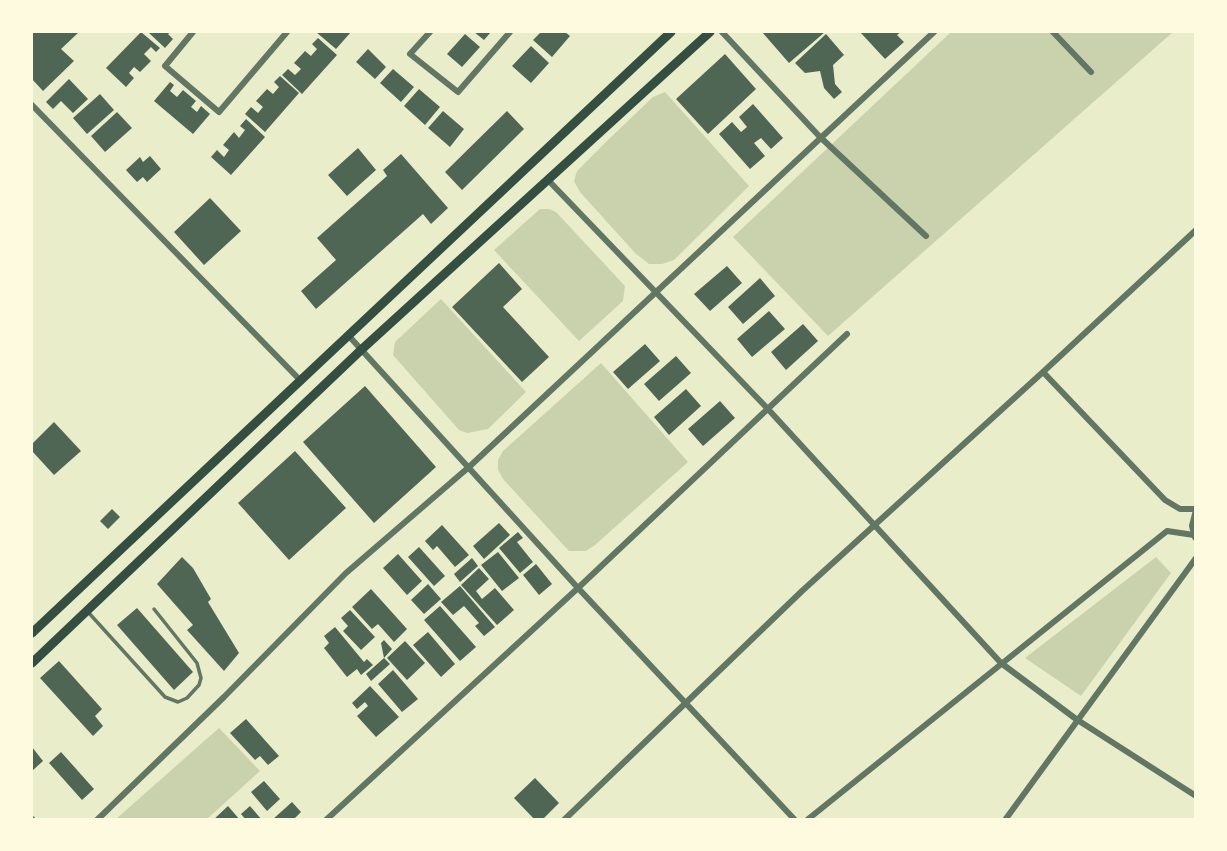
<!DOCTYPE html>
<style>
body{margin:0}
#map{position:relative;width:1227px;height:851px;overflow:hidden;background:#e9edc9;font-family:Ubuntu,sans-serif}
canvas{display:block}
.frame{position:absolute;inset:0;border:33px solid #fefae0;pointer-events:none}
</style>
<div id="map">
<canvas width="1227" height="851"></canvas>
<div class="frame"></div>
</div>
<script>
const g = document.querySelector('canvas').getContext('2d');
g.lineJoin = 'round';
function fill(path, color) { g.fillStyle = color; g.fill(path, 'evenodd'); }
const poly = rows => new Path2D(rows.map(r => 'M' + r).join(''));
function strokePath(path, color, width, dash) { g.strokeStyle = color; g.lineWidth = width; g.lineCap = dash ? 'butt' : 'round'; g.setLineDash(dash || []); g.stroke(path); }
fill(poly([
 [951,32,1173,32,828,336,733,237],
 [665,92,749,186,674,260,662,264,649,264,635,253,580,192,574,181,577,171,609,139,653,97],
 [540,209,549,209,556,212,625,286,623,301,579,341,494,250],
 [441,299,526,392,488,429,467,433,459,430,393,355,395,342],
 [601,363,688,462,595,545,586,551,569,551,503,479,498,470,498,460,503,451],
 [1156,557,1171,573,1081,696,1025,658],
 [219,728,260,771,207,819,116,819]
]), '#cad2ad');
fill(poly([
 [32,32,79,32,61,49,74,61,43,91,32,79],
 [141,32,160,48,156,52,151,47,144,54,151,61,140,72,134,67,129,73,134,78,126,87,106,68],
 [148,32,171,32,168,34,173,39,165,48],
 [316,32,351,32,336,49],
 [474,32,491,32,484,40],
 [541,32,565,32,570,36,552,57,533,40],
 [762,32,825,32,789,63],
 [860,32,901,32,897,35,904,42,885,59],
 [465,34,480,47,462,67,447,54],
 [826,34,844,55,833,65,835,84,842,92,834,99,824,88,820,71,805,73,795,63],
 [318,38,337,55,302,94,282,75,288,69,295,75,301,69,294,63,305,51,311,56,317,49,312,44],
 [531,46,549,63,531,83,512,66],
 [368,49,386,67,375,79,356,62],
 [725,54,756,89,708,134,676,99],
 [393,69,414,87,401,102,380,83],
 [280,76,299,93,265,132,245,114,251,107,258,113,263,107,256,101,267,89,273,94,279,87,274,82],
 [69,79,88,99,73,113,61,101,53,109,46,102],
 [170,82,174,85,170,91,177,97,183,90,196,101,191,107,197,112,201,106,210,114,193,134,154,101],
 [419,89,440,107,425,125,404,106],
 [100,94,114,110,87,134,73,118],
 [753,104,783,138,771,149,761,138,754,143,765,156,750,169,719,134,732,122,741,132,747,127,739,117],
 [443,111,464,129,450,147,428,128],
 [507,111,524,129,462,190,445,172],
 [117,112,132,128,105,152,91,136],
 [246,119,265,137,231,175,211,157,217,150,224,157,229,150,223,145,234,132,239,138,245,130,240,126],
 [358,148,376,170,347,196,328,175],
 [401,154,448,208,431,224,423,214,316,309,301,291,336,260,317,238,387,176,383,170],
 [150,156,161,169,147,182,143,177,137,182,126,170,140,157,143,162],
 [210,198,241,231,204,265,174,232],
 [499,263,522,289,503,307,549,357,522,382,452,307],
 [727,266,742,283,710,311,694,294],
 [760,278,775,296,743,324,728,307],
 [769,311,785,329,752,357,737,339],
 [803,324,818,341,786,370,771,352],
 [645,344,660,361,628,389,613,372],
 [676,356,691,373,659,401,644,384],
 [365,386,436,467,374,523,303,442],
 [686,389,701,406,669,435,654,417],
 [720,401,735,418,703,446,688,429],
 [54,422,81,451,54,475,32,451,32,444],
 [295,451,346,508,289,560,238,503],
 [112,509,120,517,108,529,100,521],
 [499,523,510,535,484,559,473,546],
 [442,525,469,555,455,567,437,546,433,550,425,541],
 [518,532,523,538,517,542,533,562,520,573,499,548],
 [419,547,445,576,434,586,408,557],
 [498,552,519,578,502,591,481,565],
 [398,554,422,581,407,595,383,568],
 [182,557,193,568,211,599,208,602,239,653,224,671,187,630,193,625,157,584],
 [472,558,478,566,460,582,454,574],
 [536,564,552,584,539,595,523,575],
 [479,568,489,579,476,591,482,599,495,588,514,610,497,625,461,585],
 [428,584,441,599,424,614,411,600],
 [460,586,495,627,484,636,475,626,479,623,464,606,453,615,441,602],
 [371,589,407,629,394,642,378,624,372,629,352,607],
 [440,606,476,647,460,661,424,620],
 [137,608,193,672,174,690,117,625],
 [350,610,375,637,361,650,343,631,348,626,341,618],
 [335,627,364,662,367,659,373,665,361,675,357,669,347,677,324,648,329,643,324,636],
 [428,632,455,664,441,677,413,645],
 [384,640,392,649,384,658,381,643],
 [405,641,425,663,407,680,387,658],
 [384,658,390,664,371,681,366,674],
 [59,661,102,709,95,716,103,726,93,736,40,678],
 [393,670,418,699,402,712,378,684],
 [370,686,399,717,376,737,357,716,368,706,365,702,357,709,352,703],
 [246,719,279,756,268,765,260,756,255,760,230,733],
 [32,747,43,761,32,771],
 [61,752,94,789,82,800,49,763],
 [535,778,559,803,542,820,535,820,514,798],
 [264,781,280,799,267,811,251,792],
 [292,802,301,812,293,820,272,820],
 [228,806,240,820,213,820],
 [250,806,262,820,246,820,241,814]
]), '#4f6655');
strokePath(poly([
 [88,612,165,697,178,702,187,698,199,685,201,678,197,663,154,609]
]), '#617663', 3.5);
strokePath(poly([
 [193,32,165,66,219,112,287,32],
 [430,32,410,54,458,92,510,32],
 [722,32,820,137,926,236],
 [1053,32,1091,72],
 [32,105,299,379],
 [548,180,767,408,1001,663,1076,719,1196,796],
 [348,335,578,588,795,820],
 [1043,372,1165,500,1180,509,1196,509],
 [32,819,32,820],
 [97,820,224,697,346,573,469,467,934,32],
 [326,820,578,588,847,334],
 [564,820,802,591,1043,372,1196,230],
 [807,820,1167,531,1194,535],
 [1005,820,1196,558]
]), '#617663', 6);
strokePath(poly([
 [1196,514,1193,526,1196,537]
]), '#617663', 8);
strokePath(poly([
 [32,633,671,32],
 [32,663,361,350,710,32]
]), '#344e41', 9);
</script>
